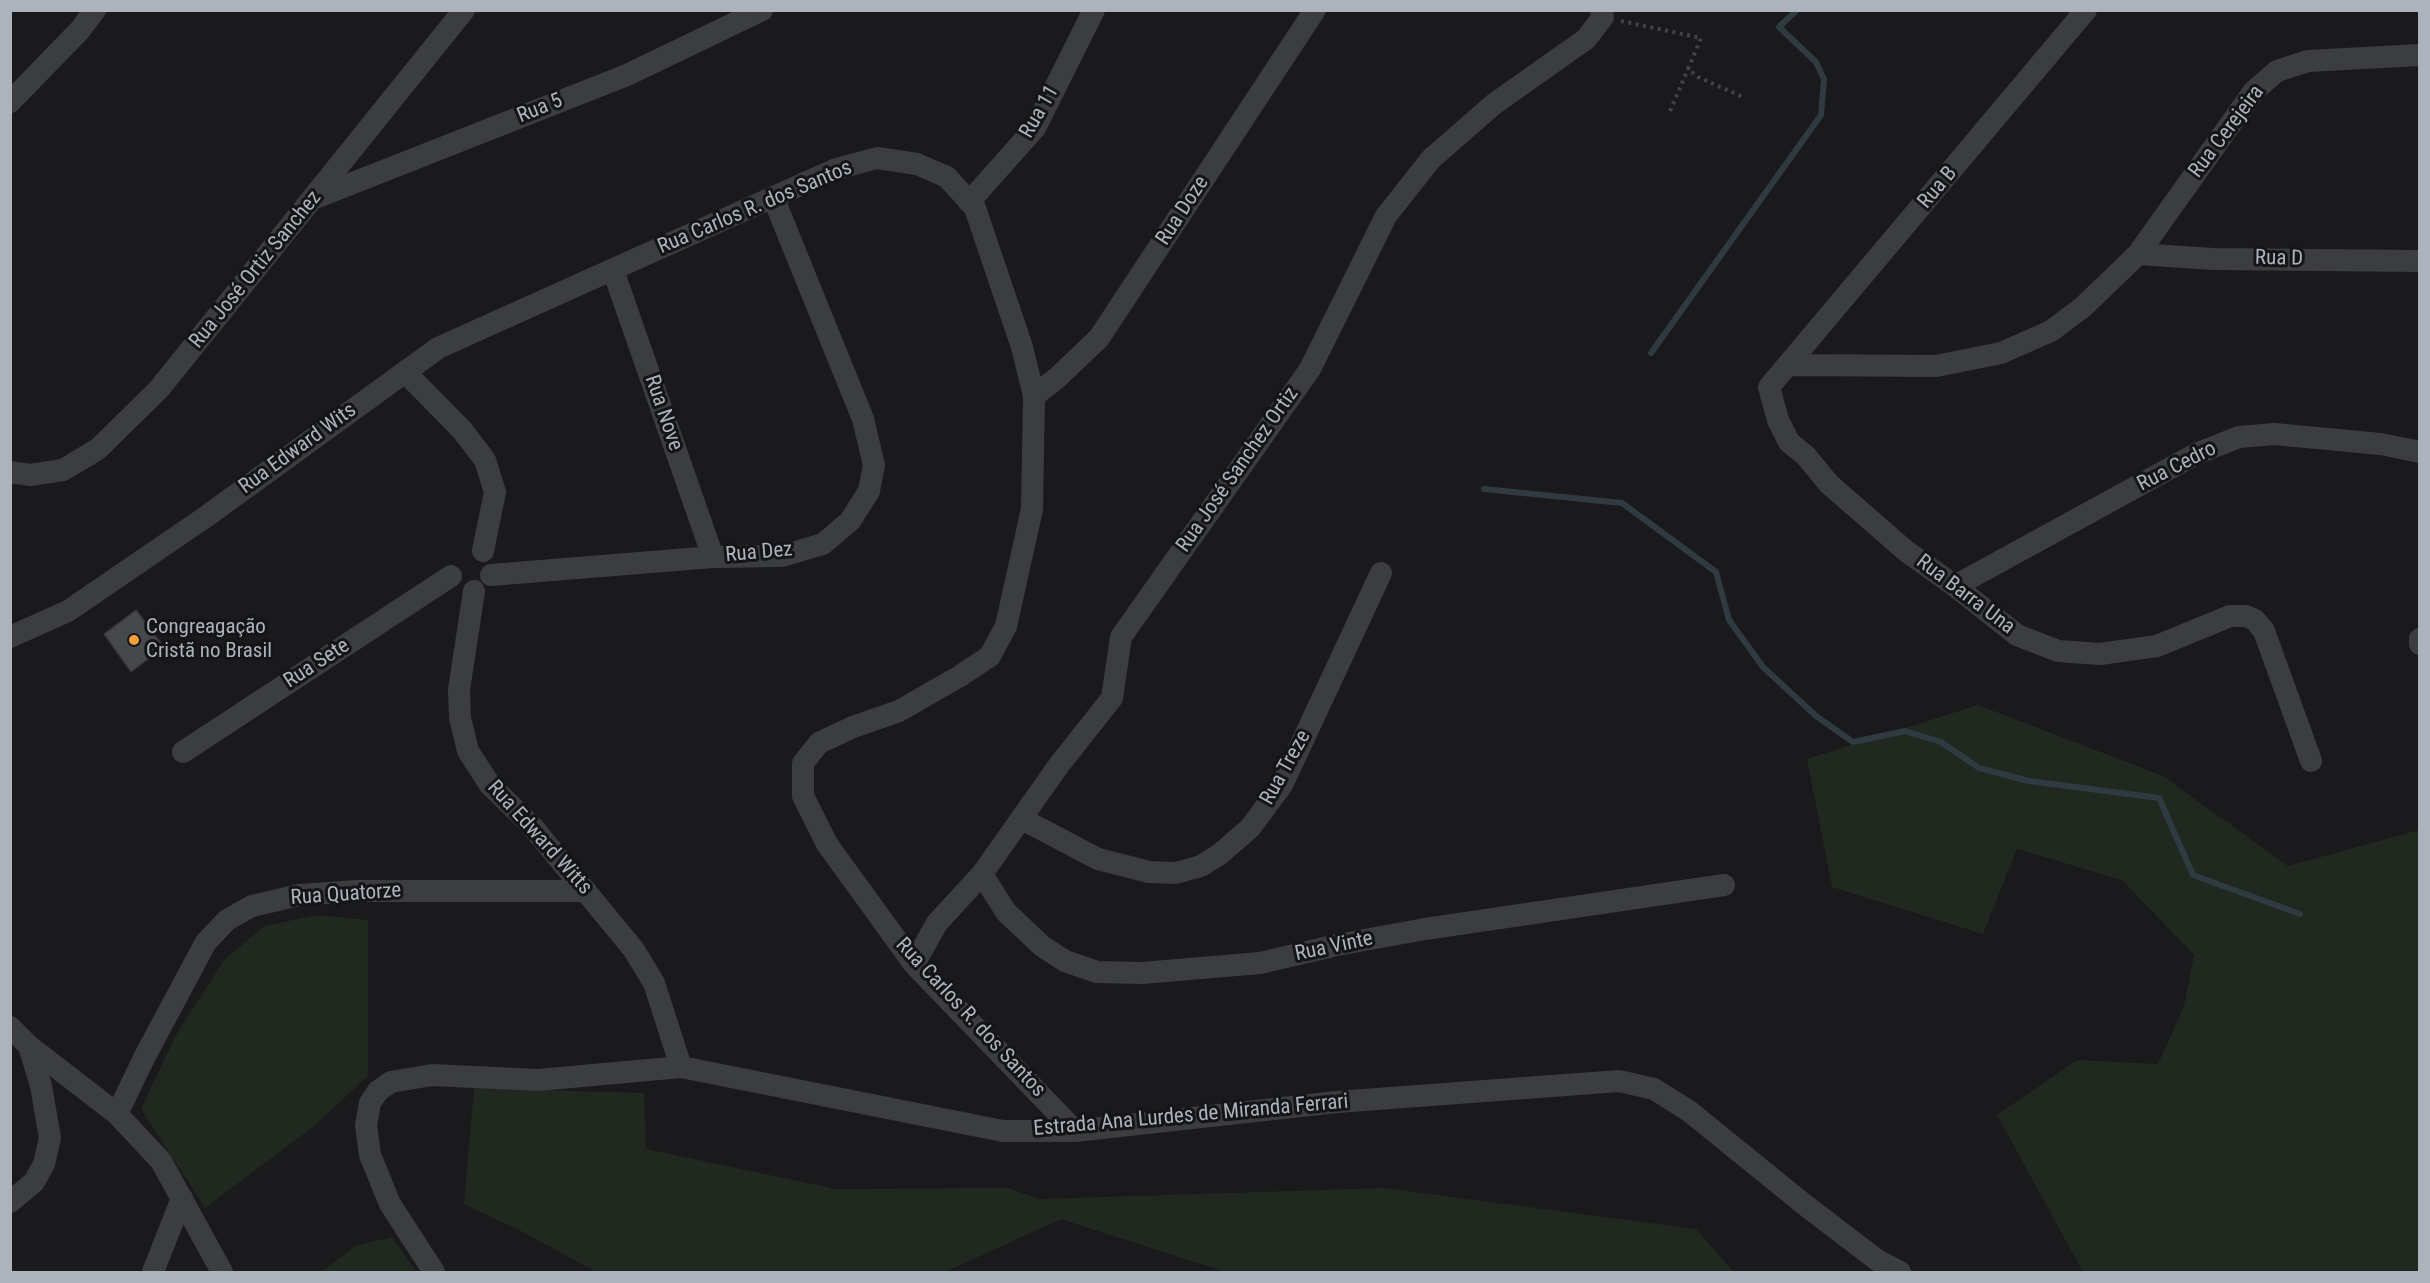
<!DOCTYPE html>
<meta charset="utf-8">
<style>
body{margin:0}
#map{position:relative;width:2430px;height:1283px;overflow:hidden;background:#1a1a1c;font-family:"Roboto Condensed",sans-serif}
canvas{display:block}
.frame{position:absolute;inset:0;border:12px solid #adb3bc;pointer-events:none}
</style>
<div id="map">
<canvas width="2430" height="1283"></canvas>
<div class="frame"></div>
</div>
<script>
const g = document.querySelector('canvas').getContext('2d');
g.lineJoin = 'round';
function fill(path, color) { g.fillStyle = color; g.fill(path, 'evenodd'); }
const poly = rows => new Path2D(rows.map(r => 'M' + r).join(''));
function strokePath(path, color, width, dash) { g.strokeStyle = color; g.lineWidth = width; g.lineCap = dash ? 'butt' : 'round'; g.setLineDash(dash || []); g.stroke(path); }
function drawText(font, color, halo, rows, align = 'center') {
  g.font = font + ' "Roboto Condensed",sans-serif'; g.lineWidth = 6; g.setLineDash([]); g.textBaseline = 'middle'; g.strokeStyle = halo; g.fillStyle = color; for (const [text, x, y, turn = 0] of rows) {
    g.save(); g.translate(x, y); g.rotate((+turn || 0) * Math.PI / 180); g.textAlign = isNaN(turn) ? turn : align; if (halo) g.strokeText(text, 0, 0); g.fillText(text, 0, 0); g.restore();
  }
}
fill(poly([
 [1978,705,2163,776,2288,866,2419,830,2419,1272,2083,1272,1997,1115,2077,1060,2158,1064,2184,1006,2194,955,2122,880,2017,849,1983,934,1832,887,1807,759],
 [318,915,368,920,368,1076,313,1127,205,1208,141,1109,176,1035,224,960,264,926],
 [474,1088,644,1093,646,1149,836,1189,1008,1188,1039,1199,1384,1188,1696,1229,1734,1272,1225,1272,1061,1219,945,1272,596,1272,523,1232,464,1204],
 [392,1237,417,1272,321,1272,355,1246]
]), '#202820');
strokePath(poly([
 [1651,353,1821,115,1824,79,1816,62,1779,27,1797,10],
 [1484,489,1622,503,1716,572,1729,620,1763,667,1816,716,1853,742,1905,731,1941,742,1979,768,2029,781,2159,798,2193,875,2300,914]
]), '#303b41', 6);
const building = poly([
 [136,610,164,647,131,672,104,634,136,610]
]);
fill(building, '#47484c');
strokePath(building, '#343538', 1.5);
strokePath(poly([
 [1621,21,1701,38,1688,69,1698,77,1743,97],
 [1670,111,1688,69]
]), '#414448', 4, [3, 4.5]);
strokePath(poly([
 [2086,10,1769,387,1778,420,1789,442,1806,456,1829,484,1906,551,1955,586,2017,635,2058,651,2100,654,2157,646,2230,616,2246,616,2255,620,2264,631,2311,761],
 [10,102,80,30,95,10],
 [315,198,627,75,762,10],
 [969,202,1035,128,1094,10],
 [2138,254,2213,259,2420,261],
 [613,270,713,557],
 [1788,365,1936,366,2001,353,2051,331,2083,307,2138,254,2254,91,2277,71,2308,61,2420,55],
 [405,372,462,430,485,460,495,492,483,551],
 [1034,396,1057,378,1099,338,1315,10],
 [10,472,30,475,63,470,98,449,159,389,464,10],
 [491,575,713,557,782,556,823,544,850,521,869,491,874,465,863,419,773,197],
 [1955,586,2196,454,2239,437,2274,434,2381,444,2420,452],
 [474,591,459,690,460,718,468,751,490,785,531,825,634,950,654,983,681,1067],
 [10,637,68,611,207,516,438,348,836,169,877,158,917,164,947,177,975,208,1022,347,1034,396,1032,509,1006,626,990,656,960,676,899,711,853,727,819,743,803,763,803,796,827,844,914,964,1075,1131],
 [2420,639,2420,644],
 [183,752,451,576],
 [1022,819,1098,859,1149,872,1176,873,1201,866,1220,854,1250,828,1282,785,1381,573],
 [982,874,1006,912,1042,946,1065,961,1097,972,1142,973,1260,963,1337,945,1425,929,1724,885],
 [914,964,937,923,982,874,1059,765,1112,698,1121,637,1310,369,1386,216,1431,159,1494,104,1586,39,1603,17,1601,10],
 [10,1027,29,1046,117,1114,161,1161,222,1272],
 [117,1114,145,1056,206,942,227,920,252,906,299,895,357,891,586,891],
 [10,1202,34,1182,44,1164,50,1138,41,1086,29,1046],
 [153,1272,182,1198],
 [434,1272,390,1204,370,1155,366,1125,370,1103,378,1091,391,1082,432,1075,538,1080,681,1067,1003,1131,1075,1131,1337,1102,1619,1081,1654,1089,1689,1111,1805,1205,1877,1260,1900,1272]
]), '#3b3d41', 22);
for (const [x, y, r, color] of [
 [134,640,6,"#f19f3d"]
]) { const dot = new Path2D(); dot.arc(x, y, r, 0, 2 * Math.PI); g.fillStyle = color; g.fill(dot); strokePath(dot, '#151517', 2); }
drawText('21px', '#adb3bc', '#151517', [
 ["Rua 5",540,109,-22],
 ["Rua 11",1040,112,-60],
 ["Rua Cerejeira",2227,132,-53],
 ["Rua B",1938,188,-50],
 ["Rua Carlos R. dos Santos",755,208,-23],
 ["Rua Doze",1183,211,-57],
 ["Rua D",2279,259,1],
 ["Rua José Ortiz Sanchez",256,270,-51],
 ["Rua Nove",663,413,71],
 ["Rua Edward Wits",298,449,-36],
 ["Rua Cedro",2177,467,-27],
 ["Rua José Sanchez Ortiz",1238,470,-55],
 ["Rua Dez",759,553,-5],
 ["Rua Barra Una",1965,595,37],
 ["Rua Sete",317,664,-33],
 ["Rua Treze",1286,768,-61],
 ["Rua Edward Witts",539,838,48],
 ["Rua Quatorze",346,895,-4],
 ["Rua Vinte",1334,947,-12],
 ["Rua Carlos R. dos Santos",970,1018,47],
 ["Estrada Ana Lurdes de Miranda Ferrari",1191,1116,-5]
]);
drawText('21px', '#adb3bc', '#151517', [
 ["Congreagação",146,628],
 ["Cristã no Brasil",146,652]
], 'left');
</script>
